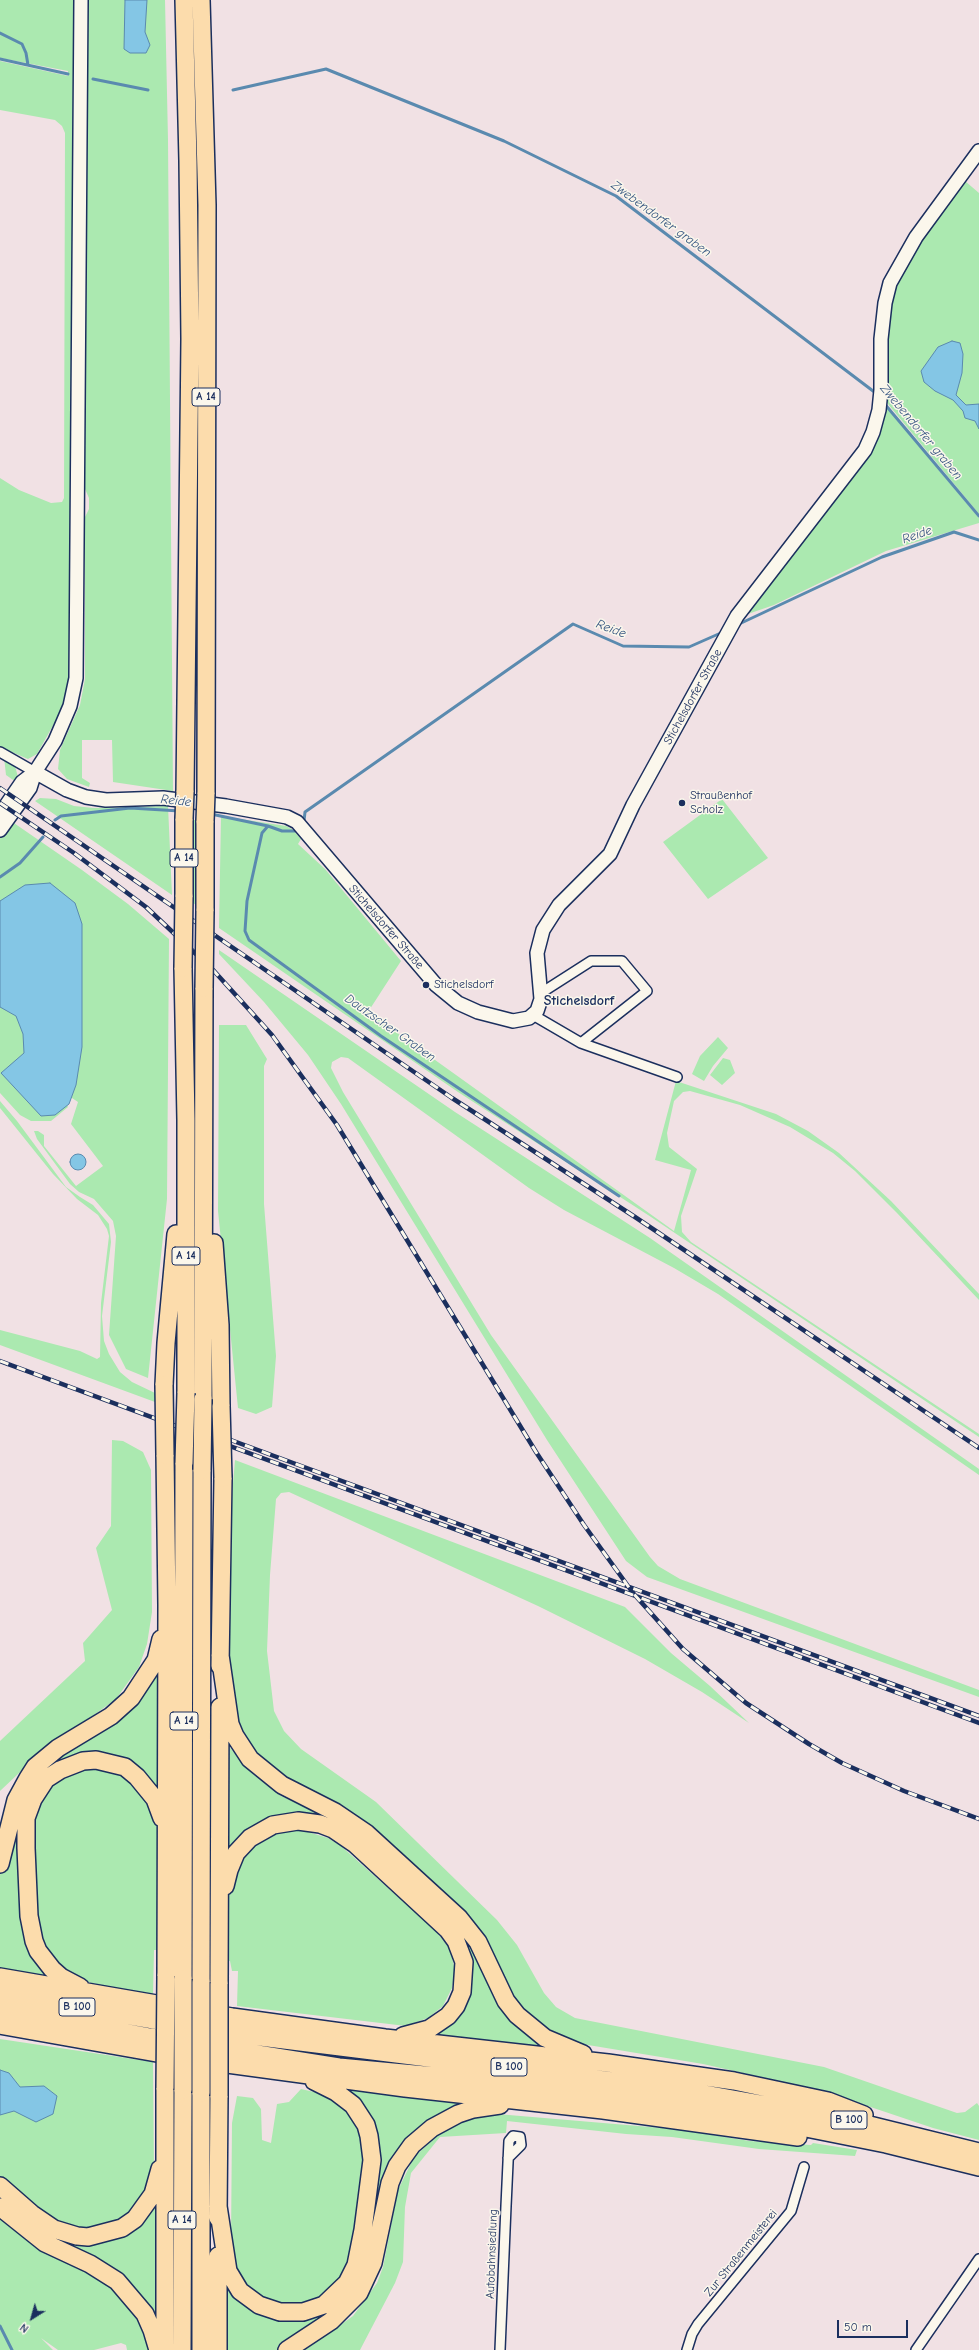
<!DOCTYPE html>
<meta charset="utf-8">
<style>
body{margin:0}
#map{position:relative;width:979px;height:2350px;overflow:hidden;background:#f1e1e4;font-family:"Comic Neue",sans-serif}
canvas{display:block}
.north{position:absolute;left:12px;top:2298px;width:40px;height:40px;-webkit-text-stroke:3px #fbf7ec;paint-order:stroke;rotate:217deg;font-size:11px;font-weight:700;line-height:16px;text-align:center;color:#1b2f5e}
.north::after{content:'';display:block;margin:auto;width:14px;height:18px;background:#1b2f5e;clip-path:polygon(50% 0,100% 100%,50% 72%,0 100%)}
.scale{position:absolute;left:837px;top:2320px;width:71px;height:18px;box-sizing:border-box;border:2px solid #1b2f5e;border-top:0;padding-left:5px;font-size:12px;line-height:14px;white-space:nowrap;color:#1b2f5e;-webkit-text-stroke:3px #fbf7ec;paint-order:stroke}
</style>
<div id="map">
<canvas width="979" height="2350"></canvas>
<div class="north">N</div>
<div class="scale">50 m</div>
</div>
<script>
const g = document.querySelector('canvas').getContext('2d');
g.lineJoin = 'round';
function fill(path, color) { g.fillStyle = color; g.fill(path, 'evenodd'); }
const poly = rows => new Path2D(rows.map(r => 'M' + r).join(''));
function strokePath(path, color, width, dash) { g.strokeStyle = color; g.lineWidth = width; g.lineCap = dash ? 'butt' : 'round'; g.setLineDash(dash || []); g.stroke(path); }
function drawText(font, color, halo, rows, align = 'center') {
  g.font = font + ' "Comic Neue",sans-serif'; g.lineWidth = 3; g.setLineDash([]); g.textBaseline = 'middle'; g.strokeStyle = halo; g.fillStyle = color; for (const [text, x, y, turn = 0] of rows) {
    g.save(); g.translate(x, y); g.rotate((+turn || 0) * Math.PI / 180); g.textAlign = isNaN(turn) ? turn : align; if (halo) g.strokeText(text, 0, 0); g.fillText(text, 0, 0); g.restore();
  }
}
fill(poly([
 [0,0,165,0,168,140,173,791,113,782,112,740,82,740,82,778,90,783,89,787,67,779,58,769,60,750,80,705,85,679,85,517,89,509,89,498,85,489,85,118,74,72,71,667,68,688,60,713,37,754,28,759,0,747,0,478,19,490,51,503,62,502,64,498,65,133,62,126,55,120,0,110,0,61,68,76,68,71,0,58],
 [965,181,979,193,979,514,883,398,885,338,890,304,903,266],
 [882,402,979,518,979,523,886,551,774,605,745,615,844,484],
 [4,757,15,766,18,777,16,782,6,775],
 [40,798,56,799,74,806,94,808,168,806,172,895,35,801],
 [722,799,768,858,708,899,663,842],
 [221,816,286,826,292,829,301,839,298,844,325,869,401,961,368,1012,674,1231,691,1170,655,1160,676,1081,776,1114,808,1131,839,1153,891,1201,979,1294,979,1300,897,1213,855,1171,833,1153,790,1127,740,1105,690,1091,683,1092,674,1101,667,1133,669,1147,697,1169,681,1216,682,1232,691,1242,979,1434,979,1437,648,1215,458,1092,219,928],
 [190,820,197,820,196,905,190,901],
 [11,821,82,870,128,904,169,939,167,1199,148,1378,126,1369,109,1335,116,1236,113,1221,94,1199,79,1192,70,1184,37,1139,34,1131,38,1131,44,1135,44,1146,76,1186,103,1166,71,1124,78,1102,69,1096,0,904,0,835],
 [219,950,455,1112,650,1238,979,1469,979,1475,718,1294,674,1268,564,1210,529,1188,348,1058,341,1057,332,1062,331,1068,343,1092,491,1335,650,1557,658,1566,680,1579,979,1690,979,1697,647,1577,626,1561,547,1440,341,1104,308,1055,264,1002,219,954],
 [0,1005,9,1009,20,1018,68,1107,51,1121,31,1121,20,1115,0,1093],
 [219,1025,246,1025,267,1059,264,1066,264,1204,276,1356,272,1407,256,1414,238,1408,218,1211],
 [718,1037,728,1048,713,1066,704,1081,692,1074,700,1056],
 [723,1058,730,1060,735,1073,722,1085,710,1075],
 [0,1101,17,1121,66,1187,80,1197,93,1205,109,1224,111,1242,102,1316,104,1341,109,1354,120,1372,132,1382,155,1393,155,1402,0,1345,0,1330,80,1351,97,1359,100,1357,101,1303,109,1236,107,1229,98,1215,77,1199,53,1174,0,1108],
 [112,1440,123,1441,143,1452,151,1470,152,1612,147,1644,139,1667,116,1699,36,1757,0,1791,0,1741,85,1661,83,1643,112,1610,96,1548,111,1526],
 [235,1460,625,1607,671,1653,710,1686,749,1723,702,1692,645,1659,538,1606,289,1492,281,1493,276,1499,270,1575,267,1651,274,1711,284,1731,301,1749,376,1802,497,1920,517,1945,544,1993,556,2007,575,2018,824,2067,957,2113,965,2112,977,2103,979,2106,979,2140,933,2128,823,2091,703,2064,576,2043,552,2034,519,2007,485,1947,312,1795,252,1755,228,1701,226,1503,232,1496],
 [161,1658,161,1793,109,1759,38,1784,23,1903,54,1978,0,1973,0,1875,29,1784,80,1738],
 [225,1742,254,1775,267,1785,281,1796,329,1816,439,1907,556,2049,420,2038,438,2028,467,1959,363,1847,300,1816,228,1861],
 [108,1766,139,1785,157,1822,158,1950,154,1950,153,1997,75,1979,50,1960,35,1921,32,1826,45,1789,80,1768],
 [298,1829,328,1838,341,1846,435,1930,450,1949,455,1970,452,1988,443,2006,428,2018,406,2026,237,2006,238,1971,232,1971,230,1961,226,1961,226,1906,228,1883,233,1868,260,1835],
 [0,2039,153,2062,154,2170,147,2195,126,2220,102,2233,56,2225,0,2179],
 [336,2087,471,2101,417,2131,369,2256,349,2298,279,2350,223,2350,224,2271,271,2315,341,2296,376,2148],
 [301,2089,323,2094,338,2103,352,2117,361,2138,363,2155,351,2251,346,2268,333,2289,312,2303,287,2305,266,2300,249,2287,237,2269,231,2240,232,2123,237,2096,253,2098,261,2109,262,2140,271,2143,277,2104,289,2102],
 [189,2091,195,2092,194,2350,188,2350],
 [497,2114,674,2129,750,2141,811,2145,813,2143,857,2150,855,2156,759,2149,672,2137,626,2134,507,2121,506,2133,440,2137,411,2173,405,2207,403,2262,395,2283,360,2350,305,2350,353,2316,377,2283,383,2267,398,2190,414,2157,440,2133,456,2123,476,2117],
 [0,2193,91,2241,160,2197,159,2325,154,2317,0,2200],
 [0,2214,92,2271,131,2302,154,2350,127,2350,126,2345,121,2343,94,2350,58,2350,41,2338,53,2350,0,2350]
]), '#abe9b0');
const water = poly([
 [125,0,147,0,145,32,150,45,146,53,130,53,124,49,125,0],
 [952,341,960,343,963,354,962,373,956,395,966,405,979,404,979,429,975,421,965,418,963,411,953,400,935,391,924,382,921,371,938,347,952,341],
 [50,883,75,903,82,924,82,1047,76,1085,69,1104,55,1115,41,1116,1,1073,24,1053,23,1034,16,1016,0,1007,0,901,25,885,50,883],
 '70 1162a8 8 0 1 1 16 0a8 8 0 1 1-16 0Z',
 [0,2070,9,2073,20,2087,44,2086,57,2096,53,2114,36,2122,14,2111,0,2115,0,2070]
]);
fill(water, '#84c6e5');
strokePath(water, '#5a8aaf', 1);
strokePath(poly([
 [0,33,22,44,26,53,28,65],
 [0,59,68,74],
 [93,79,148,90],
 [233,90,326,69,504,141,616,196,877,394],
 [883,402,979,516],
 [737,625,882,557,954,532,979,540],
 [211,814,268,826,282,831,295,831],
 [55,820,61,816,130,808,180,811],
 [304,821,305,812,573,624,623,646,689,647,723,632],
 [268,826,262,833,247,901,245,931,249,940,381,1036,619,1196],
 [0,877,20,863,43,837],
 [0,2326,12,2350]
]), '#5a8aaf', 3);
const street = poly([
 [0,752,35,772],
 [541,993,591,961,622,961,647,991,581,1043],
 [533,1015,581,1043,677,1077],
 [500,2350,506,2206,509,2141,513,2136,520,2137,521,2145,508,2158],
 [687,2350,692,2334,698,2324,791,2211,804,2167],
 [916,2350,979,2259]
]);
const secondary = poly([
 [35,772,67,790,86,797,106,800,163,798,226,806,287,817,297,822,436,985,458,1003,478,1012,513,1021,529,1018,537,1011,541,999,537,953,543,930,559,905,610,854,633,805,737,616,865,450,873,432,879,410,881,390,881,339,885,303,890,283,916,237,979,151],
 [0,814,22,782,35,772,55,741,70,706,76,678,81,0],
 [0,830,30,788,35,772]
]);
const highway = poly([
 [184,0,188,161,190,339,185,792],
 [201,0,207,205,206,794],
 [184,819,184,897],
 [205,911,205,821],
 [183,968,186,1120,186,1393],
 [214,1243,220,1325,221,1406],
 [164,1385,166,1343,176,1234],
 [203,1399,204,988],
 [165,1455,167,1605,166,1976],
 [220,1655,230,1724,235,1736,250,1759,282,1785,335,1812,366,1833,459,1918,478,1942,506,2001,517,2015,545,2038,583,2054],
 [220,1666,223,1478],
 [0,1864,16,1800,28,1778,35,1767,58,1748,111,1716,131,1698,156,1660,161,1639],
 [225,1886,229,1870,236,1853,250,1838,273,1825,298,1821,320,1824,333,1829,355,1844,448,1930,456,1941,464,1962,462,1992,456,2006,448,2016,429,2029,403,2036],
 [0,1977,232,2017,385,2038,608,2063,734,2081,828,2101,864,2115],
 [183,1979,184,1463],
 [201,1982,202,1470],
 [219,1984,220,1707],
 [80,1987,61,1977,52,1969,38,1951,34,1941,29,1916,26,1848,26,1818,33,1799,46,1779,60,1770,83,1761,96,1760,125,1767,137,1777,155,1799,162,1818],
 [0,1994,236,2034,677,2089,845,2119,979,2152],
 [0,2009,150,2037,339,2067,511,2083,726,2112,886,2144,979,2167],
 [0,2025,179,2057],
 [205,2061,405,2088,603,2110,798,2137],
 [0,2186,32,2214,54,2229,77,2236,88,2237,122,2228,135,2219,153,2194,160,2169],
 [218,2206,228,2271,240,2291,259,2305,280,2312,303,2312,324,2305,347,2283,356,2265,363,2230,372,2160,369,2136,366,2125,353,2105,336,2092,314,2081],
 [0,2207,45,2243,90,2264,117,2281,145,2314,152,2330,158,2350],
 [218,2218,219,2096],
 [165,2350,165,2088],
 [182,2350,183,2090],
 [201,2350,201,2093],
 [218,2350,218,2256],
 [287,2350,331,2321,359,2293,373,2263,390,2183,397,2166,412,2145,432,2128,458,2114,473,2109,500,2105]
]);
strokePath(street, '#1b2f5e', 12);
strokePath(secondary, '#1b2f5e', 16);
strokePath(highway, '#1b2f5e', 20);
strokePath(street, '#fbf7ec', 9);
strokePath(secondary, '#fbf7ec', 13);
strokePath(highway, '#fcdcac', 17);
const rail = poly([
 [0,788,452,1098,635,1217,979,1448],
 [0,803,74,853,146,907,214,971,272,1035,337,1125,536,1452,584,1525,633,1593,683,1649,746,1703,809,1744,842,1763,904,1791,979,1819],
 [0,1361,979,1723],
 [228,1439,979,1716]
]);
strokePath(rail, '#1b2f5e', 4.5);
strokePath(rail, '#fbf7ec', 3, [9]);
const highwayBridge = poly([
 [184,819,185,792],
 [205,821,206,794],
 [183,968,184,897],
 [204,988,205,911],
 [164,1385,165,1455],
 [221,1406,223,1478],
 [184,1463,186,1393],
 [202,1470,203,1399],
 [165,2088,166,1976],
 [183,2090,183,1979],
 [201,2093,201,1982],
 [219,2096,219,1984]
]);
strokePath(highwayBridge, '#1b2f5e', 20, []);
strokePath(highwayBridge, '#fcdcac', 17);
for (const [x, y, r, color] of [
 [682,803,4,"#1b2f5e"],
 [426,985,4,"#1b2f5e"]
]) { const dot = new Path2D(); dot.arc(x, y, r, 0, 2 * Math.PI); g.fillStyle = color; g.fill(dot); strokePath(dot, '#fbf7ec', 1.5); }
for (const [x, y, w] of [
 [206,397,28],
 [184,858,28],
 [186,1256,28],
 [184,1721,28],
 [77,2007,36],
 [509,2067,36],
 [849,2120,36],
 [182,2220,28]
]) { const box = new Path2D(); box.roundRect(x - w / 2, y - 9, w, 18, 3); g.fillStyle = '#fbf7ec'; g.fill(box); strokePath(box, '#1b2f5e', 1); }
drawText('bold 11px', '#1b2f5e', null, [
 ["A 14",206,397],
 ["A 14",184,858],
 ["A 14",186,1256],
 ["A 14",184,1721],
 ["B 100",77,2007],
 ["B 100",509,2067],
 ["B 100",849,2120],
 ["A 14",182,2220]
]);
drawText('12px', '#1b2f5e', '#fbf7ec', [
 ["Stichelsdorfer Straße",693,697,-61],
 ["Stichelsdorfer Straße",386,927,49],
 ["Zur Straßenmeisterei",741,2253,-51],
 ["Autobahnsiedlung",492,2254,-88]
]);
drawText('12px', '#1b2f5e', '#fbf7ec', [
 ["Straußenhof",690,796],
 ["Scholz",690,810],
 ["Stichelsdorf",434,985]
], 'left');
drawText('italic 13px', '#355580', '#fbf7ec', [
 ["Zwebendorfer graben",661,219,36],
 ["Zwebendorfer graben",921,432,50],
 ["Reide",917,535,-19],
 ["Reide",611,629,21],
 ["Reide",176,801,6],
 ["Dautzscher Graben",390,1028,35]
]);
drawText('bold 14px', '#1b2f5e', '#fbf7ec', [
 ["Stichelsdorf",579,1001]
]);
</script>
